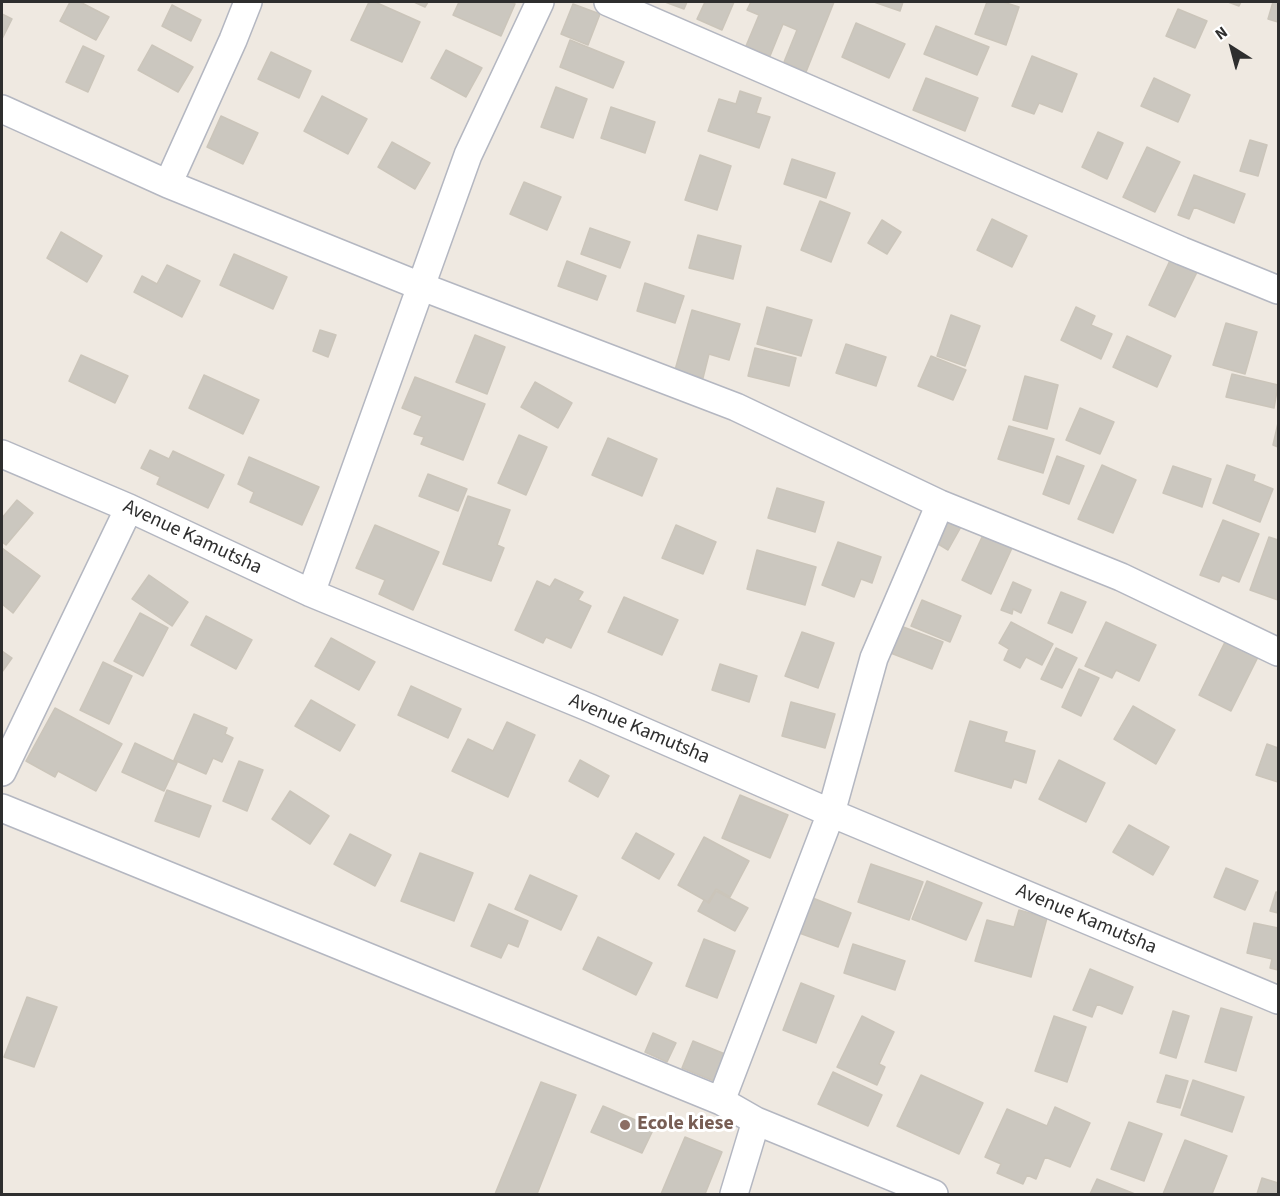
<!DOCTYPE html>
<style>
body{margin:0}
#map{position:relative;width:1280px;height:1196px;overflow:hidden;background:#efe9e1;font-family:"Source Sans 3",sans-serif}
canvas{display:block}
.frame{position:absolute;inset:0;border:3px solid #2e2e2e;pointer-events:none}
.north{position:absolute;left:1202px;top:18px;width:60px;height:60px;-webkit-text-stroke:4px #fff;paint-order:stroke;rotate:324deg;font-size:16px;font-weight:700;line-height:24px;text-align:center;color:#2e2e2e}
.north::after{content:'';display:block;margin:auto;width:21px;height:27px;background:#2e2e2e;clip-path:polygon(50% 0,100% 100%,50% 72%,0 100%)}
</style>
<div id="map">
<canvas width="1280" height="1196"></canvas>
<div class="frame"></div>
<div class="north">N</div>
</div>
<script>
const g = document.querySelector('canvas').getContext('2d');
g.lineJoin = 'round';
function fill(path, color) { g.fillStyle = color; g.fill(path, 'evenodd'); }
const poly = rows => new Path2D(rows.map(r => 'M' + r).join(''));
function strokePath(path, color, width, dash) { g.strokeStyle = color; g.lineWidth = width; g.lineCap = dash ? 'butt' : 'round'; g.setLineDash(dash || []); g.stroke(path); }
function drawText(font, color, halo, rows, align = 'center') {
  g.font = font + ' "Source Sans 3",sans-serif'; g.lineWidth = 6; g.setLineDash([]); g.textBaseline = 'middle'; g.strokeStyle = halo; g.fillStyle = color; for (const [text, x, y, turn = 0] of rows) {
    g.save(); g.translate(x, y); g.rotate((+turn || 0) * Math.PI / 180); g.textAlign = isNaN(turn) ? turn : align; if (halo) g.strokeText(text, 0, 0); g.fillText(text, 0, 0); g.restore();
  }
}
const building = poly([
 [70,2,80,2,109,17,96,40,60,21,70,2],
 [369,2,375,2,420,22,402,62,351,40,369,2],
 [414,2,428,2,425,7,414,2],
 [459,2,509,2,515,4,501,36,453,15,459,2],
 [665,2,687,2,684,9,665,2],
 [705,2,734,2,722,30,697,19,705,2],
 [751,2,834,2,806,72,784,62,797,30,783,24,770,56,746,46,759,15,747,10,751,2],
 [874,2,903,2,900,11,874,2],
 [987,2,1003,2,1019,7,1006,45,975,34,987,2],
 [1228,2,1241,2,1239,6,1228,2],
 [1273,2,1278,2,1278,22,1268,19,1273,2],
 [573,4,600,14,588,45,561,34,573,4],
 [172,5,201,20,191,41,162,26,172,5],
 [1178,9,1207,21,1195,48,1166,36,1178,9],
 [2,14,12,19,2,39,2,14],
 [856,23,905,44,889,78,842,57,856,23],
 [936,26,989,47,977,75,924,54,936,26],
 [570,40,624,62,613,88,560,67,570,40],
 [152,45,193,67,178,92,138,70,152,45],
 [83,46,104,56,88,92,66,82,83,46],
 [446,50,482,68,466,97,431,78,446,50],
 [271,52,311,71,299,98,258,79,271,52],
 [1032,56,1077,74,1062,112,1039,103,1034,114,1012,106,1032,56],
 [926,78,978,98,965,131,913,110,926,78],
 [1154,78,1190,95,1178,122,1141,106,1154,78],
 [556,87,587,99,573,138,541,127,556,87],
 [740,91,761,98,756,113,770,117,759,148,708,131,719,99,736,104,740,91],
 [322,96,367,119,348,154,304,131,322,96],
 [611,107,655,122,645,153,601,138,611,107],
 [221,116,258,133,243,164,207,147,221,116],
 [1098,132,1123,143,1107,179,1082,167,1098,132],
 [1250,140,1267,145,1258,176,1240,171,1250,140],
 [392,142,430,163,415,189,378,167,392,142],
 [1147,147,1180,162,1155,212,1123,197,1147,147],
 [700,155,731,166,717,210,685,200,700,155],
 [792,159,835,173,826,198,784,184,792,159],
 [1194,175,1245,194,1234,223,1194,207,1189,219,1178,215,1194,175],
 [524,182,561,197,547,230,510,214,524,182],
 [820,201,850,213,831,262,801,250,820,201],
 [992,219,1027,236,1012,267,977,250,992,219],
 [882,220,901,232,887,254,868,243,882,220],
 [590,228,630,242,620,268,581,254,590,228],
 [61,232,102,256,87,282,47,258,61,232],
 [698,235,741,246,733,279,689,268,698,235],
 [1174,252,1201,264,1175,317,1149,305,1174,252],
 [234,254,287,277,273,309,220,285,234,254],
 [567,261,606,276,597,300,558,286,567,261],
 [167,265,200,281,182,317,134,292,142,276,157,284,167,265],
 [645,283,684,296,675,323,637,311,645,283],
 [767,307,812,320,801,356,757,344,767,307],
 [1076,307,1095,316,1091,325,1112,334,1101,359,1061,340,1076,307],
 [692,310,740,324,729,360,709,354,703,378,675,370,692,310],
 [951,315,980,326,965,366,937,356,951,315],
 [1226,323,1257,332,1245,374,1213,365,1226,323],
 [320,330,336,335,328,357,313,351,320,330],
 [475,335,505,347,487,394,456,382,475,335],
 [1127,336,1171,356,1157,387,1113,367,1127,336],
 [846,344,886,357,876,386,836,373,846,344],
 [755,348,796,358,789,386,748,376,755,348],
 [81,355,128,376,115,403,69,381,81,355],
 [931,356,966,370,953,400,918,386,931,356],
 [1232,374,1278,385,1274,408,1226,397,1232,374],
 [204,375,259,400,243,434,189,408,204,375],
 [1025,376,1058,385,1047,429,1013,420,1025,376],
 [415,377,485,404,463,460,421,444,424,437,414,434,422,416,402,408,415,377],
 [535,382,572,403,558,428,521,407,535,382],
 [1080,408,1114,422,1100,454,1066,440,1080,408],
 [1278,423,1278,447,1273,445,1278,423],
 [1009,426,1054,439,1043,473,998,459,1009,426],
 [519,435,547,447,526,495,498,483,519,435],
 [608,438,657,459,642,496,592,475,608,438],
 [150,450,169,459,173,451,224,475,208,508,157,484,160,477,141,468,150,450],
 [1057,456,1084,466,1069,504,1043,494,1057,456],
 [249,457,319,487,302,525,250,502,254,492,238,484,249,457],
 [1102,465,1136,480,1113,533,1078,519,1102,465],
 [1227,465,1255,475,1253,481,1273,489,1260,522,1213,503,1227,465],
 [1173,466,1211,479,1202,507,1163,493,1173,466],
 [428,474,467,489,458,511,419,496,428,474],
 [777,488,824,502,815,532,768,518,777,488],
 [468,496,510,510,497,545,504,548,491,581,443,564,468,496],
 [17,500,33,513,6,545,2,542,2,518,17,500],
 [945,515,962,525,948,550,930,539,945,515],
 [1223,520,1259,534,1239,582,1222,575,1219,582,1200,575,1223,520],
 [375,525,439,552,413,610,379,594,385,580,356,568,375,525],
 [676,525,716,542,703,574,662,558,676,525],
 [983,535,1012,548,991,594,962,580,983,535],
 [1269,537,1278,540,1278,600,1250,590,1269,537],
 [838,542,881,557,872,583,861,579,854,597,822,585,838,542],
 [2,548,40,576,13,613,2,604,2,548],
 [757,550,816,567,805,605,747,589,757,550],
 [149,575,188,602,172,626,132,599,149,575],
 [555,579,583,592,578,600,591,606,571,648,546,637,543,643,515,630,537,581,550,587,555,579],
 [1013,582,1031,590,1021,613,1013,609,1012,614,1001,610,1013,582],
 [1061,592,1086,602,1072,633,1048,623,1061,592],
 [624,597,678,620,662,655,608,632,624,597],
 [922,600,961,616,950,642,911,626,922,600],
 [140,613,168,628,143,676,114,661,140,613],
 [206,616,252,640,236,669,191,645,206,616],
 [1011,622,1053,644,1042,665,1026,657,1020,668,1004,660,1009,649,999,643,1011,622],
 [1106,622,1156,645,1139,681,1116,670,1112,678,1085,666,1106,622],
 [898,625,943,642,932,669,888,652,898,625],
 [802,632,834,643,818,688,785,676,802,632],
 [331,638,375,662,359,690,315,666,331,638],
 [1225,642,1258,657,1231,711,1199,695,1225,642],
 [1056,648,1077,658,1062,688,1041,679,1056,648],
 [2,651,12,658,2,672,2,651],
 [103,662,132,676,109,724,80,710,103,662],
 [720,664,757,676,749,702,712,690,720,664],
 [1079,669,1099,678,1081,716,1062,707,1079,669],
 [411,686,461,709,448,738,398,715,411,686],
 [311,700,355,725,340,751,295,726,311,700],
 [791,702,835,714,825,748,782,736,791,702],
 [1133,706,1175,730,1156,764,1114,739,1133,706],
 [55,708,122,744,96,791,58,771,55,777,26,761,55,708],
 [194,714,227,728,225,734,233,738,222,762,213,758,206,774,174,760,194,714],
 [970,721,1007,732,1004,742,1035,751,1026,783,1014,779,1011,788,955,771,970,721],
 [507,722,535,735,508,797,452,771,468,739,493,751,507,722],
 [135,743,177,763,164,791,122,772,135,743],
 [1267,744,1278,748,1278,782,1256,775,1267,744],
 [580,760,609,776,598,797,569,781,580,760],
 [1059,760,1105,783,1086,822,1039,799,1059,760],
 [239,761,263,770,247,811,223,801,239,761],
 [167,790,211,806,199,837,155,821,167,790],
 [290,791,329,816,310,844,272,819,290,791],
 [740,795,788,815,770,858,722,838,740,795],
 [1129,825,1169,847,1153,875,1113,852,1129,825],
 [636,833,674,854,659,879,622,858,636,833],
 [350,834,391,855,375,886,334,864,350,834],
 [704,837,749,861,730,897,716,889,708,902,678,885,704,837],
 [420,853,473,873,454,921,401,901,420,853],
 [871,864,923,882,909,920,858,902,871,864],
 [1226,868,1258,881,1245,910,1214,897,1226,868],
 [530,875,577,896,561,930,515,909,530,875],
 [927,881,982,903,966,940,912,919,927,881],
 [716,891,748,908,735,931,698,911,704,900,709,903,716,891],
 [1276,892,1278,893,1278,913,1270,911,1276,892],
 [805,895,851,913,838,947,791,930,805,895],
 [489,904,528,921,518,947,508,943,501,958,471,946,489,904],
 [1019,910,1047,918,1031,977,975,961,987,920,1014,927,1019,910],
 [1254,923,1278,928,1278,970,1270,968,1272,959,1247,953,1254,923],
 [598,937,652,963,636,995,583,969,598,937],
 [704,939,735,951,717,998,686,986,704,939],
 [853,944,905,961,895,990,844,973,853,944],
 [1090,969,1133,987,1122,1014,1097,1004,1092,1017,1073,1010,1090,969],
 [801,983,834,996,816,1043,783,1030,801,983],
 [27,997,57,1007,34,1067,4,1057,27,997],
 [1221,1008,1252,1017,1236,1071,1205,1062,1221,1008],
 [1173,1011,1189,1016,1176,1058,1160,1053,1173,1011],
 [862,1016,894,1032,879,1064,885,1067,877,1085,837,1067,862,1016],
 [1054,1016,1086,1027,1067,1082,1035,1071,1054,1016],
 [653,1033,676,1043,667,1062,645,1052,653,1033],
 [693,1041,725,1054,714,1081,682,1068,693,1041],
 [833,1072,882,1095,868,1126,818,1104,833,1072],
 [921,1075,983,1103,959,1154,897,1126,921,1075],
 [1166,1075,1188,1081,1180,1108,1157,1102,1166,1075],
 [1193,1080,1244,1097,1232,1132,1181,1115,1193,1080],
 [541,1082,576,1095,537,1194,495,1194,541,1082],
 [603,1106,654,1128,642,1153,591,1132,603,1106],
 [1055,1107,1090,1123,1070,1167,1045,1157,1036,1179,1027,1175,1023,1184,997,1173,1001,1164,985,1157,1007,1109,1047,1126,1055,1107],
 [1129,1122,1162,1134,1144,1181,1111,1169,1129,1122],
 [685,1137,722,1152,705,1194,661,1194,685,1137],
 [1185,1140,1227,1156,1212,1194,1163,1194,1185,1140],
 [1262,1178,1278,1183,1278,1194,1257,1194,1262,1178],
 [1097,1179,1135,1194,1090,1194,1097,1179]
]);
fill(building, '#cbc7bf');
strokePath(building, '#cbc5ba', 1.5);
const street = poly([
 [608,2,1182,251,1278,290],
 [2,109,168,184,420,286,736,407,940,504,1121,577,1278,652],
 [168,184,233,40,248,2],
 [2,454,129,508,311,593,590,708,831,813,1278,1000],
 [311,593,468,155,540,2],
 [2,772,129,508],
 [2,808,721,1101,756,1121,934,1194],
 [721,1101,831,813,874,658,940,504],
 [734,1194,756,1121]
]);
strokePath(street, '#b4b7c1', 30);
strokePath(street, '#fff', 27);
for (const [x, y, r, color] of [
 [625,1125,6,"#8d6e63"]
]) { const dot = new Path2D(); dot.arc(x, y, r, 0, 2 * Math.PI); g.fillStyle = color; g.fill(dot); strokePath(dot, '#fff', 2); }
drawText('20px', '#2e2e2e', '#fff', [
 ["Avenue Kamutsha",192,538,25],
 ["Avenue Kamutsha",639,730,23],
 ["Avenue Kamutsha",1086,920,23]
]);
drawText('bold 20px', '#785e54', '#fff', [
 ["Ecole kiese",637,1125]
], 'left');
</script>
